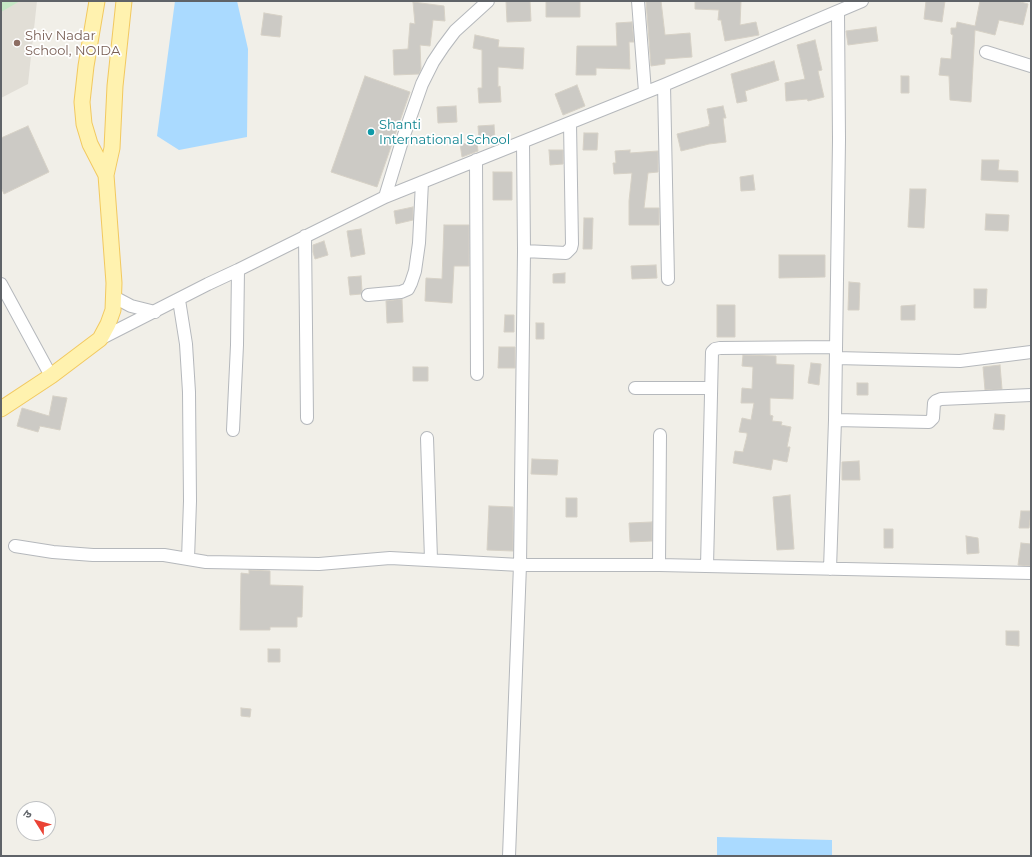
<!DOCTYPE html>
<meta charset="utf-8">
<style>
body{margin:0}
#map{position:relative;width:1032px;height:857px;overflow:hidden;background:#f1efe8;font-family:Montserrat,"Noto Sans Devanagari",sans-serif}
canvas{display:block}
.frame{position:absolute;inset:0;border:2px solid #5f6368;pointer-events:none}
.north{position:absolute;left:16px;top:801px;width:40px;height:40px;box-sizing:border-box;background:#fff;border:1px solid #bfc1c3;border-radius:50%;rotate:307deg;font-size:11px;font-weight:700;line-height:16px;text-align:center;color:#5f6368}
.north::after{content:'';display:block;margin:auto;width:14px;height:18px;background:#ea4335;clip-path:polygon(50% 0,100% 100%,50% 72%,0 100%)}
</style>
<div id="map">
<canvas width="1032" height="857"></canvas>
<div class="frame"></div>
<div class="north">उ</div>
</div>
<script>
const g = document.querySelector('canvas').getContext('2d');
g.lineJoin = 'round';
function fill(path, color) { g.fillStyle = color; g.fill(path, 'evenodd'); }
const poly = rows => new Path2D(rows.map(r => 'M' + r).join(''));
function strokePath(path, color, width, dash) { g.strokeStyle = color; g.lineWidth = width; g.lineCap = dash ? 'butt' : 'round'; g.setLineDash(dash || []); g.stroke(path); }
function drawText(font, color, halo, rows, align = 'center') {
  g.font = font + ' Montserrat,sans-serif'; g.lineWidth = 3.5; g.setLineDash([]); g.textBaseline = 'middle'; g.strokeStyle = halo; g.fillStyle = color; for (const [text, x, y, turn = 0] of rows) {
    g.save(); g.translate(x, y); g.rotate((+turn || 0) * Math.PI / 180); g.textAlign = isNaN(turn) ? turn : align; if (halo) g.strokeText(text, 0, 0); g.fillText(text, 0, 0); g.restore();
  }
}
fill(poly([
 [1,1,37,1,28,84,1,98]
]), '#e1ded6');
fill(poly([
 [1,1,20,1,1,12]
]), '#c5e8c5');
fill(poly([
 [175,1,237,1,248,49,247,137,179,150,157,136],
 [717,837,832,840,832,856,717,856]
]), '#aadaff');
const building = poly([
 [506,1,530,1,531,21,507,22,506,1],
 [546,1,580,1,580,17,546,17,546,1],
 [646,1,661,1,665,35,690,33,692,57,665,59,665,64,651,66,646,1],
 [695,1,741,1,740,25,756,22,759,35,725,41,721,20,718,20,719,10,695,9,695,1],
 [926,1,945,1,942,22,924,19,926,1],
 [980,1,1017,1,1028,4,1023,25,999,20,995,35,975,30,971,102,950,100,949,76,939,75,941,58,951,59,953,35,951,34,951,28,956,28,957,22,975,26,980,1],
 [413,2,444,6,445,21,433,20,430,46,420,45,421,69,419,74,394,75,393,50,408,49,410,23,415,24,413,2],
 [264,13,282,16,280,37,261,35,264,13],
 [632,22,634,42,629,42,630,69,596,68,596,75,576,75,577,46,617,46,616,23,632,22],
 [876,27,878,41,848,45,846,31,876,27],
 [475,35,499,40,498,47,524,48,523,69,498,67,498,87,500,86,501,102,479,103,478,88,482,88,482,50,473,48,475,35],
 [815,40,822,70,818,71,824,97,808,101,807,99,786,101,785,83,805,79,797,45,815,40],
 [774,61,779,80,745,91,747,101,737,103,731,74,774,61],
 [365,76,410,92,377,187,331,172,365,76],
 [901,76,909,76,909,93,901,93,901,76],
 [577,85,585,106,563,115,555,94,577,85],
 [456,106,457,122,438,123,437,107,456,106],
 [723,106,726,118,723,118,726,142,709,144,681,151,677,134,709,126,709,124,710,124,707,109,723,106],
 [494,125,495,139,479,140,478,126,494,125],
 [28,126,49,172,4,194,1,187,1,138,28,126],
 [584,133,598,133,597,150,583,150,584,133],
 [477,142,478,151,462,157,460,144,477,142],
 [549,150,563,150,563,164,550,165,549,150],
 [630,150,630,153,658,151,658,172,648,173,644,208,659,208,659,225,629,225,629,201,632,173,614,174,613,163,616,163,615,151,630,150],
 [982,160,999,160,998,170,1018,171,1018,182,981,180,982,160],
 [493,172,512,172,512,200,493,200,493,172],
 [753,175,755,190,741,191,740,177,753,175],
 [910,189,926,189,924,228,908,227,910,189],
 [413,207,413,220,396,224,394,211,413,207],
 [986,214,1009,215,1008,231,985,230,986,214],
 [584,218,593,218,592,249,583,249,584,218],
 [444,225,469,225,469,266,454,266,452,303,425,301,426,278,442,279,444,225],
 [361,229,365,254,351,257,347,231,361,229],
 [324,241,328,255,315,259,313,252,313,245,324,241],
 [779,255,825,255,825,277,779,278,779,255],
 [656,265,657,278,632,279,631,266,656,265],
 [565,273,565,283,553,283,553,274,565,273],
 [361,276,362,291,361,294,350,295,348,277,361,276],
 [849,282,860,283,859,310,848,310,849,282],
 [974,289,987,289,986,308,974,308,974,289],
 [402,299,403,322,387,323,386,301,402,299],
 [717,305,735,305,735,337,717,337,717,305],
 [915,305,915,320,901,320,901,306,915,305],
 [505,315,514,315,514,332,504,332,505,315],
 [536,323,544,323,544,339,536,339,536,323],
 [499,347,515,347,515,368,498,368,499,347],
 [743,355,776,356,776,364,794,365,793,399,770,398,770,415,773,416,772,421,782,422,781,425,791,427,787,447,790,447,787,462,773,459,771,470,733,463,735,451,743,452,747,436,747,433,739,432,742,418,751,420,754,403,741,403,742,388,752,389,753,367,742,366,743,355],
 [811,363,821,364,819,385,808,383,811,363],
 [1000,365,1002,389,985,390,983,367,1000,365],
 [413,367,428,367,428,381,413,381,413,367],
 [857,383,868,383,868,395,857,395,857,383],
 [53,396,67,398,60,430,40,426,38,432,17,426,22,408,49,416,53,396],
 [995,414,1005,415,1004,430,993,429,995,414],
 [532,459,558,460,557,475,531,474,532,459],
 [859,461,860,480,842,480,842,462,859,461],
 [790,495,794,549,777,550,773,497,790,495],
 [566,498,577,498,577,517,566,517,566,498],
 [489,506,513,507,513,551,487,550,489,506],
 [1021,511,1031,511,1029,528,1019,528,1021,511],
 [652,522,652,541,630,542,629,523,652,522],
 [884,529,893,529,893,548,884,548,884,529],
 [966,536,978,538,979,553,967,554,966,536],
 [1021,543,1031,544,1031,566,1018,565,1021,543],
 [249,570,270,571,270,585,303,586,302,617,297,617,297,627,270,627,270,630,240,630,241,573,249,574,249,570],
 [1006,631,1019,631,1019,646,1006,645,1006,631],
 [268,649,280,649,280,662,268,662,268,649],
 [241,708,251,709,250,717,241,716,241,708]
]);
fill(building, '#cccac5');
strokePath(building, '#d6d1c6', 1);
const minor = poly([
 [638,1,645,92],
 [986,52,1031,66],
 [664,85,668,279],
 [476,160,477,374],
 [385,197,403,138,422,84,433,62,443,47,455,31,488,1],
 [305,236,307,418],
 [524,251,566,253,571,248,572,244,570,123],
 [1,284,51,376],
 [368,295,401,292,408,289,411,283,415,271,419,243,422,182],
 [114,297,131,306,155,312],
 [179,300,186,344,189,392,190,501,188,559],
 [100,339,208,284,238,270,385,197,664,85,862,1],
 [836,358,960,361,1031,352],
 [635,388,711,388],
 [835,420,929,422,933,418,934,403,936,401,941,399,1031,395],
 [233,430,237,345,238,270],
 [427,438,431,559],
 [15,546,53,552,93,555,164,555,206,562,319,564,390,558,520,565,659,565,1031,573],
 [659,565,660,435],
 [707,566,712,352,715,349,720,348,836,347],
 [830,569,835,420,839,140,838,12],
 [509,856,520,565,524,251,523,142]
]);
const major = poly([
 [97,1,86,66,82,102,84,124,90,144,106,175],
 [1,409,51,376,100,339,108,324,113,310,114,283,106,175,112,148,115,86,124,1]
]);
strokePath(minor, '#b5b8bc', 14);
strokePath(major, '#f2c960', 17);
strokePath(minor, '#fff', 12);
strokePath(major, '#fff2af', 15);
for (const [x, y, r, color] of [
 [17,43,4,"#8d6e63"],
 [371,132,4,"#0f9aa8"]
]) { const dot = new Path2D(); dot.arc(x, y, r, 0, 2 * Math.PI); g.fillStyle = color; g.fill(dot); strokePath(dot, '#fff', 1.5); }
drawText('13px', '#785e54', '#fff', [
 ["Shiv Nadar",25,36],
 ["School, NOIDA",25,51]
], 'left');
drawText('13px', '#0d838f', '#fff', [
 ["Shanti",379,125],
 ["International School",379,140]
], 'left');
</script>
